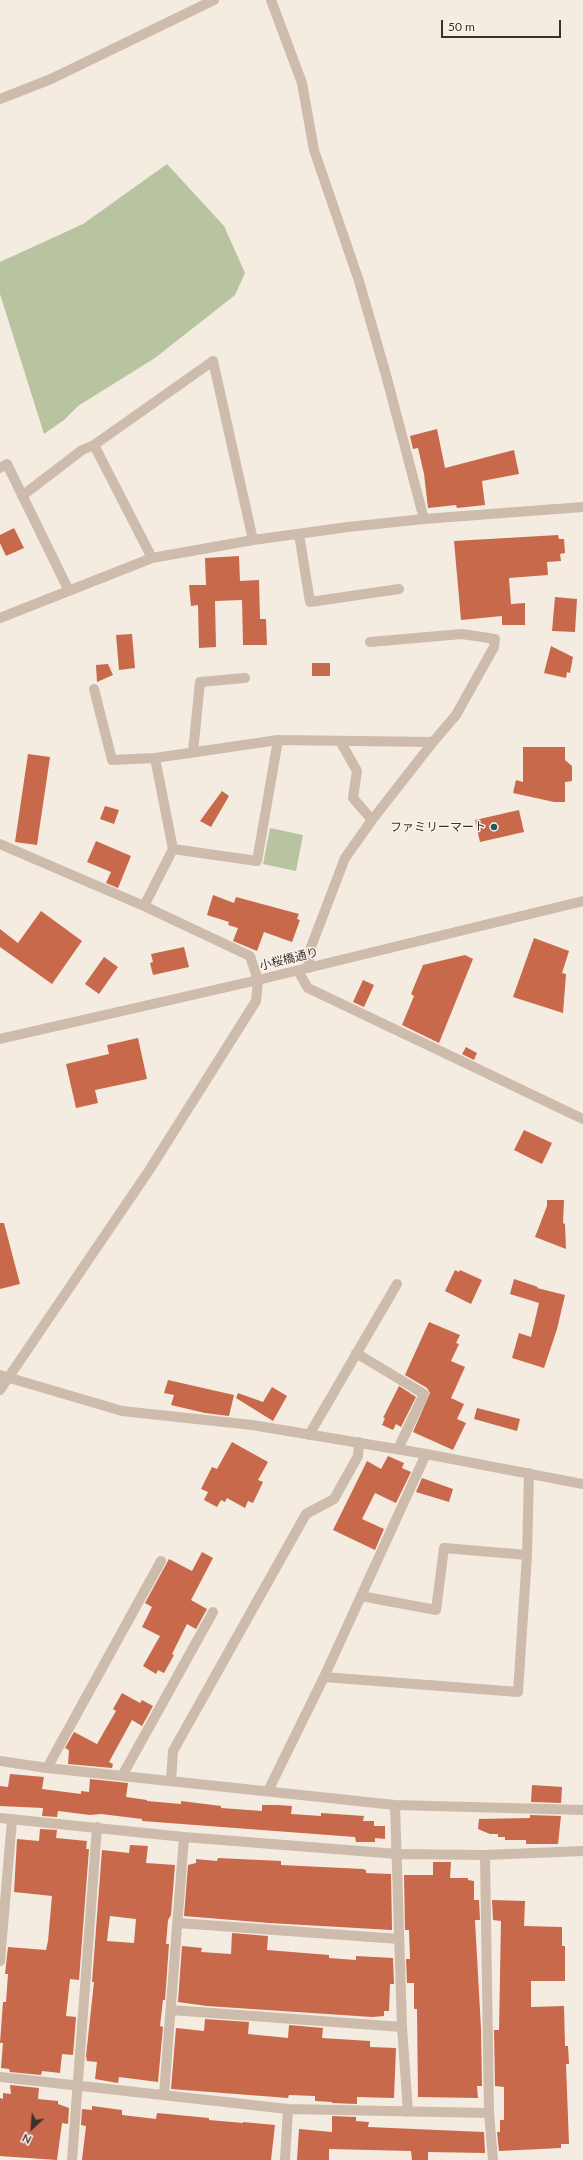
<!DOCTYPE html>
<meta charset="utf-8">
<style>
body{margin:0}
#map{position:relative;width:583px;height:2160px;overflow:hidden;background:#f4ebe1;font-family:Lato,sans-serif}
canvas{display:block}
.north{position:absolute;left:12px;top:2108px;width:40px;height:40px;-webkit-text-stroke:3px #fbf5ee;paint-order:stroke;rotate:206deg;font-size:11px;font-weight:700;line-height:16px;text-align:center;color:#3b302b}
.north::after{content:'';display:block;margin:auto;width:14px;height:18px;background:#3b302b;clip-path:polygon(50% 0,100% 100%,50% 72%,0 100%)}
.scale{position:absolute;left:441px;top:20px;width:120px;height:18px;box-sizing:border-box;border:2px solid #3b302b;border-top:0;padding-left:5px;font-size:12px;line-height:14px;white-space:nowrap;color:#3b302b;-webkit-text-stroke:3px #fbf5ee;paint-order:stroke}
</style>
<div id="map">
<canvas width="583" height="2160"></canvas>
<div class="north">N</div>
<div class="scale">50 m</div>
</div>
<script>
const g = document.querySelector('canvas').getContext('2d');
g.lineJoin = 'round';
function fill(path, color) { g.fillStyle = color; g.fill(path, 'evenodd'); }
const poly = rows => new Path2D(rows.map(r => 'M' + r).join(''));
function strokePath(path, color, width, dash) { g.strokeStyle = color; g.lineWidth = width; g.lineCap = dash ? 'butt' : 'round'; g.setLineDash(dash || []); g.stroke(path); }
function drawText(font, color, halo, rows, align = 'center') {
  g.font = font + ' Lato,"Noto Sans JP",sans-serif'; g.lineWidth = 3; g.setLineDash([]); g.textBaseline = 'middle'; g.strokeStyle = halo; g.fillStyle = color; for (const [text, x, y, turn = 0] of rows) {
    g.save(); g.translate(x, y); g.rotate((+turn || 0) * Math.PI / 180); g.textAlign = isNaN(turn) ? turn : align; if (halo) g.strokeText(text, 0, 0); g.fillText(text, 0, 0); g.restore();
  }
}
fill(poly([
 [167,164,224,226,245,273,235,295,155,358,78,406,64,420,44,434,0,294,0,262,83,224],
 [270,828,303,835,296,871,263,864]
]), '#b8c4a0');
fill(poly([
 [437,429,445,468,514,450,519,474,482,481,485,505,457,508,456,505,428,508,424,474,418,448,413,449,410,436],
 [14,528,24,548,6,556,0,543,0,535],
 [558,535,559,539,564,539,565,553,560,554,561,561,547,562,548,575,509,578,511,604,525,603,525,625,502,625,502,616,461,620,454,541],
 [239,556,240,581,259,580,260,619,266,619,267,645,243,645,242,600,215,601,216,647,199,648,198,605,191,606,189,585,206,585,205,558],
 [555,597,577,599,575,632,552,631],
 [132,634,135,668,119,670,116,635],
 [551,646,573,657,570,673,567,672,566,678,544,673],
 [312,663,330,663,330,676,312,676],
 [108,664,113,675,97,682,96,665],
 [523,747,565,747,565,760,572,766,572,781,565,782,565,802,554,802,513,793,516,780,523,782],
 [28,754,50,757,37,845,15,842],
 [222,791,229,796,211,827,200,821],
 [105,806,119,810,114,824,100,819],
 [519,810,524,832,480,842,475,820],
 [96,841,131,856,118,888,106,883,111,872,87,862],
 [213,895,234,903,236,897,299,914,297,919,300,920,292,942,264,932,257,951,233,941,238,928,228,925,229,922,207,915],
 [41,911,82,941,52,984,0,947,0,929,18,943],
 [534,938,569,951,562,973,566,974,563,1013,513,997],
 [184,947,189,967,153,975,150,963,153,962,151,954],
 [465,955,473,959,439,1043,402,1025,414,996,411,994,423,965],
 [104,957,118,967,99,994,85,984],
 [363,980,374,985,364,1007,353,1002],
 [138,1038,147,1079,95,1090,98,1103,76,1108,66,1064,109,1054,107,1045],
 [466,1047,477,1053,474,1060,462,1054],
 [524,1130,552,1143,542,1164,514,1150],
 [547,1200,564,1200,563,1223,565,1224,566,1249,535,1237,547,1206],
 [0,1223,4,1223,20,1284,0,1289],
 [455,1270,459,1272,460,1270,482,1280,471,1304,445,1291],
 [514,1279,538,1287,537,1288,565,1295,557,1329,544,1368,512,1358,519,1333,531,1337,539,1303,510,1294],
 [429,1322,460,1335,456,1343,459,1344,451,1361,465,1367,451,1398,464,1404,457,1419,466,1423,453,1450,413,1432,430,1393,427,1388,405,1375],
 [168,1380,234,1395,229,1416,205,1413,171,1405,174,1395,164,1393],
 [399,1386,416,1397,401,1427,396,1424,393,1430,382,1425,385,1418,383,1418],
 [272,1387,287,1396,273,1421,236,1398,238,1393,263,1402],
 [477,1408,520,1419,517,1431,474,1419],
 [232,1442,268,1462,258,1480,263,1482,253,1503,248,1501,245,1508,227,1498,225,1502,221,1500,217,1507,204,1500,208,1492,201,1489,212,1467,217,1469],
 [388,1456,404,1463,402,1468,411,1472,396,1503,375,1493,362,1519,384,1529,375,1550,333,1530,367,1461,381,1469],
 [422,1478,453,1489,449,1502,416,1492],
 [202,1552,213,1558,191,1600,207,1609,196,1629,187,1624,172,1654,174,1655,164,1673,158,1670,156,1674,143,1666,160,1636,142,1627,152,1607,145,1603,169,1559,192,1571],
 [122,1693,140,1703,142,1700,153,1706,142,1726,132,1720,109,1762,113,1764,112,1768,68,1764,69,1750,65,1748,74,1732,97,1744,116,1711,113,1709],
 [10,1774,44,1777,42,1789,81,1794,81,1791,89,1792,90,1779,128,1783,126,1797,147,1800,147,1801,181,1804,181,1801,221,1806,221,1808,262,1811,262,1805,277,1805,292,1806,291,1814,321,1816,321,1813,364,1816,363,1821,374,1821,374,1826,385,1826,385,1839,375,1838,375,1842,356,1842,355,1837,142,1821,142,1819,101,1814,90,1815,58,1811,57,1817,42,1816,43,1808,0,1806,0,1786,8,1787],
 [532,1785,562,1787,561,1803,531,1802],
 [530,1815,561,1816,558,1844,526,1844,526,1840,505,1840,505,1837,498,1837,498,1834,490,1834,478,1829,479,1819,530,1818],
 [40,1829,57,1830,56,1838,87,1841,86,1849,89,1849,79,1980,70,1979,66,2016,76,2017,73,2055,62,2054,60,2073,42,2071,41,2075,10,2072,9,2069,1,2068,3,2043,0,2043,3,2002,6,2002,8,1974,5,1974,8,1947,46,1950,48,1941,52,1896,14,1892,17,1839,39,1841],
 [130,1845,148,1846,146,1863,175,1865,171,1915,168,1920,166,1944,169,1944,165,2000,163,2000,160,2026,163,2027,158,2082,119,2077,118,2083,95,2079,97,2062,87,2061,86,2056,94,1982,92,1982,102,1850,129,1853],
 [110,1916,136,1919,134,1943,107,1941],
 [218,1858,281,1861,281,1865,363,1869,366,1870,366,1873,391,1874,392,1930,269,1923,184,1916,188,1865,196,1863,196,1859,217,1861],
 [433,1862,451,1862,450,1878,468,1878,468,1880,474,1881,474,1900,479,1900,480,1920,475,1920,481,2029,482,2086,477,2086,478,2098,418,2097,417,2009,414,2009,414,1983,407,1983,406,1959,410,1959,409,1930,405,1930,404,1875,433,1875],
 [492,1900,525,1901,524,1926,562,1927,562,1946,565,1946,565,1981,531,1981,531,2007,564,2006,565,2046,568,2046,569,2064,566,2064,569,2144,561,2144,561,2148,499,2151,497,2132,500,2132,500,2120,504,2120,504,2087,495,2086,494,2030,499,2030,501,1921,493,1920],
 [232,1933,268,1936,267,1950,329,1955,329,1958,356,1960,356,1956,393,1958,394,1984,390,1984,389,2011,384,2011,384,2016,372,2017,207,2006,178,2002,182,1946,202,1948,201,1952,231,1954],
 [205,2019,249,2022,248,2034,288,2038,289,2025,323,2028,322,2038,370,2041,370,2047,396,2048,394,2098,357,2097,357,2104,332,2103,332,2102,315,2101,315,2096,289,2095,288,2098,171,2089,176,2028,204,2031],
 [10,2085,39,2088,38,2099,58,2101,58,2104,69,2108,68,2124,62,2123,57,2160,0,2156,0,2098,3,2099,3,2093,11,2094],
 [92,2106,122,2110,122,2115,156,2119,157,2113,209,2118,209,2120,243,2123,243,2122,275,2125,271,2160,82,2160,86,2126,81,2125,82,2109,92,2110],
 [332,2116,356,2117,356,2121,369,2122,368,2127,484,2132,485,2153,428,2152,428,2160,412,2160,411,2151,329,2149,329,2160,297,2160,299,2129,332,2132]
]), '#c8694b');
strokePath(poly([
 [271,0,302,83,314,150,359,281,386,375,424,519],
 [0,99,51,79,214,0],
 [94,445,213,361,253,540],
 [0,468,7,464,69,591],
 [22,496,82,450,94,445,152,558],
 [299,534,310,602,399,589],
 [0,618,152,558,253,540,348,527,424,519,583,507],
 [94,689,112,760,155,758,278,740,433,742,456,715,494,647,495,639,462,634,370,642],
 [340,741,357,771,353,798,372,820,433,742],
 [193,752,200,682,245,678],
 [0,844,144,906],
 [173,849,257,861,278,740],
 [308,968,311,947,345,858,372,820],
 [298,971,308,988,583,1119],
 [356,1353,424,1394,398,1449],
 [0,1375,122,1411,252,1425,426,1454,583,1484],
 [0,1390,150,1169,256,1001,258,980,250,956,144,906,173,849,155,758],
 [309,1435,397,1284],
 [361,1596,436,1610,444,1548,527,1555],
 [324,1677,518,1692,527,1555,529,1473],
 [0,1761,47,1768,395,1805,583,1810],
 [47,1768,161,1561],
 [122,1776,213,1612],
 [171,1781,173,1751,306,1514,334,1499,358,1456,359,1442],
 [268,1791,324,1677,426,1454],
 [395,1805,402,2027,408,2112],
 [0,1818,184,1837,397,1854,485,1855,583,1851],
 [485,1855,489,2113,493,2160],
 [178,1923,399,1939],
 [0,1961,12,1820],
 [171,2010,402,2027],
 [0,2077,288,2109,489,2113],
 [164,2094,184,1837],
 [72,2160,97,1827],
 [285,2160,288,2109]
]), '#cdbbac', 10);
strokePath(poly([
 [0,1039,258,980,583,901]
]), '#cdbbac', 10);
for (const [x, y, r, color] of [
 [494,827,4,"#1f5a5e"]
]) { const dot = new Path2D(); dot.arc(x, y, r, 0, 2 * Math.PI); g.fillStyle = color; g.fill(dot); strokePath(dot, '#fbf5ee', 1.5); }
drawText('12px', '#3b302b', '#fbf5ee', [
 ["ファミリーマート",486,827]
], 'right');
drawText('12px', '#3b302b', '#fbf5ee', [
 ["小桜橋通り",289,959,-14]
]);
</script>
